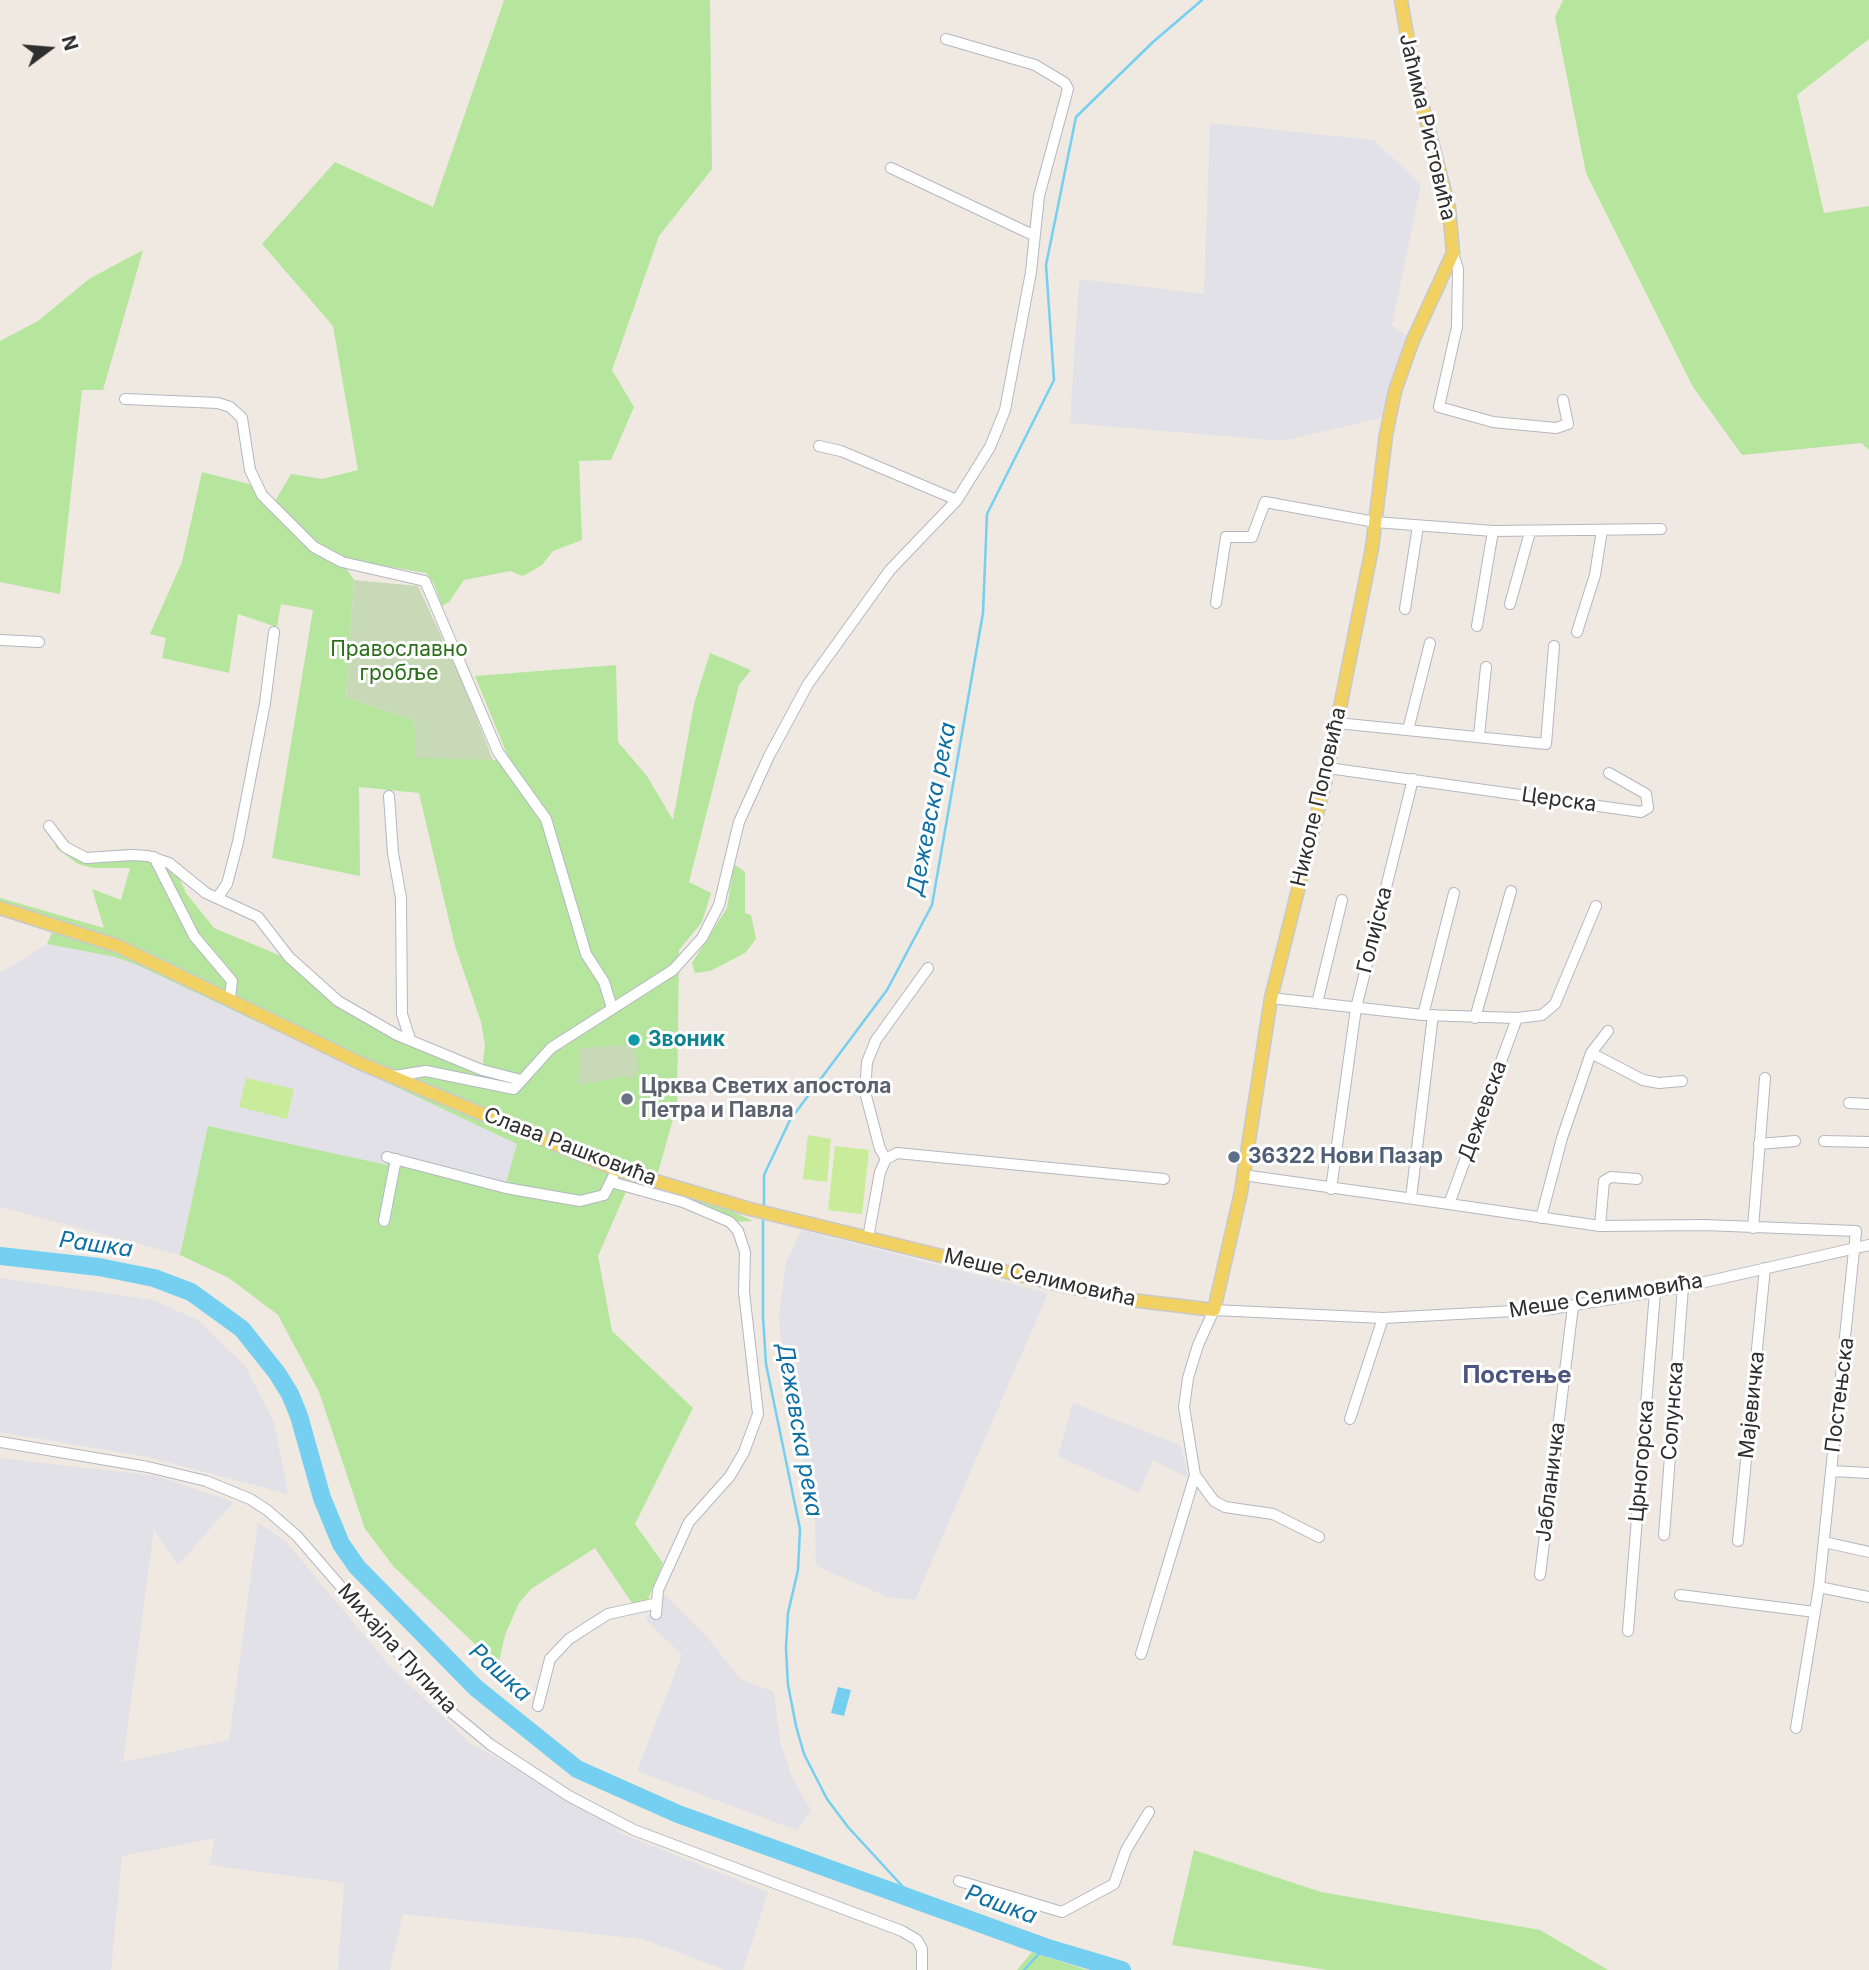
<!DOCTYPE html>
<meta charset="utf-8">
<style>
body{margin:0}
#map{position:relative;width:1869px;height:1970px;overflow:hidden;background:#efe9e1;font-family:Inter,sans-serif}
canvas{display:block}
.north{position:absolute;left:14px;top:14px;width:70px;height:70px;-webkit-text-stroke:5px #fff;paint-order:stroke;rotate:74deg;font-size:19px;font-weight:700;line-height:28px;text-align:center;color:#2e2e2e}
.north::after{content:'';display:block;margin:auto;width:24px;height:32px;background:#2e2e2e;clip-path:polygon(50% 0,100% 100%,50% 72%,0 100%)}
</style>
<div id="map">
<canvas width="1869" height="1970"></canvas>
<div class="north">N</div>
</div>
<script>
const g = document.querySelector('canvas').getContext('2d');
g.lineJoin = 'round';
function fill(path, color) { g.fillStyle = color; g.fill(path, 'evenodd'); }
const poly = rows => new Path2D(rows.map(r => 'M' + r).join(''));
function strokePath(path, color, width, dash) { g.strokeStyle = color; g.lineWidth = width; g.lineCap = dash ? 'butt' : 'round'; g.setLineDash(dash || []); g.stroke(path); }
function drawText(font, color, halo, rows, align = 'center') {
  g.font = font + ' Inter,sans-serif'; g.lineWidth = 6; g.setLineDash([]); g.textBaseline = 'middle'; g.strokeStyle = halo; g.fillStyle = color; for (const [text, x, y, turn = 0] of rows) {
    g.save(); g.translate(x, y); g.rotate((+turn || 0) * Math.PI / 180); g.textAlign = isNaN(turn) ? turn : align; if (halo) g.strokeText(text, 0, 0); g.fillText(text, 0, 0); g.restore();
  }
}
fill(poly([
 [1210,123,1374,140,1421,185,1392,325,1413,340,1390,416,1282,441,1070,423,1079,279,1204,294],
 [47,944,115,957,137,965,517,1144,506,1183,390,1154,387,1166,208,1126,180,1255,0,1207,0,973],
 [801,1230,1048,1293,915,1600,888,1597,816,1566,815,1523,782,1354,779,1313,786,1263],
 [0,1278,153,1300,198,1320,245,1366,274,1422,288,1494,148,1457,0,1432],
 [1073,1403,1180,1445,1189,1478,1153,1460,1139,1493,1058,1456],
 [0,1458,157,1476,234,1502,178,1565,154,1530,123,1762,229,1740,258,1522,287,1543,389,1665,471,1744,634,1830,615,1831,768,1892,743,1970,725,1970,643,1939,403,1914,390,1970,338,1970,344,1883,209,1865,215,1838,122,1856,111,1970,0,1970],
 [665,1595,708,1638,740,1679,774,1692,780,1741,792,1777,811,1811,797,1830,637,1771,682,1655,645,1619]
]), '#e3e1e8');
fill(poly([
 [504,0,710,0,712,169,659,236,612,370,634,407,611,460,579,461,582,540,553,551,542,565,523,576,510,571,464,580,449,602,442,606,434,584,426,573,344,559,319,546,274,503,291,474,322,479,358,470,333,326,262,244,335,162,433,207],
 [1563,0,1869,0,1869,39,1797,95,1824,213,1869,206,1869,450,1861,443,1742,455,1693,387,1586,173,1555,17],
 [143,250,103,390,82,390,60,594,0,582,0,341,38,321,89,279],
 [202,472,257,486,317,549,342,562,354,580,346,697,414,720,493,760,509,759,475,676,616,665,618,742,647,776,673,820,694,704,710,653,751,670,739,685,689,882,711,893,702,922,679,950,677,1105,657,1176,753,1221,730,1222,628,1187,598,1256,612,1331,693,1408,635,1524,663,1563,647,1602,632,1603,595,1548,531,1589,519,1603,505,1635,498,1666,394,1567,365,1529,319,1392,278,1315,229,1278,180,1255,208,1126,387,1165,390,1154,506,1183,517,1144,137,965,115,957,47,944,53,930,0,916,0,898,104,928,92,889,121,900,130,868,93,868,78,864,55,847,63,839,85,853,128,849,162,855,181,864,177,873,186,893,214,928,293,961,349,1008,482,1070,485,1045,481,1022,455,946,419,793,359,787,360,876,272,858,313,610,281,604,277,627,238,614,229,673,162,658,166,638,150,634,182,562],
 [734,864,745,872,745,913,751,915,756,939,745,953,710,971,695,973,692,963,727,908],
 [1194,1850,1321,1892,1540,1930,1608,1970,1327,1970,1172,1945],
 [1032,1952,1087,1970,1017,1970]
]), '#b6e59e');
fill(poly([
 [354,580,418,586,463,683,493,760,416,758,414,720,346,697],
 [626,1045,635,1048,639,1067,633,1079,623,1077,578,1085,580,1048]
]), '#c8d9b8');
fill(poly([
 [246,1078,294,1089,287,1119,239,1107],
 [808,1135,831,1139,827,1182,803,1179],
 [835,1146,869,1150,862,1214,828,1210]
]), '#c9ec9a');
fill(poly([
 [838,1687,851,1690,844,1716,831,1713]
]), '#75cff0');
strokePath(poly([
 [764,1209,764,1175,790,1120,887,990,932,905,983,613,987,514,1054,380,1046,265,1076,117,1153,42,1202,0],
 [763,1216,763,1317,766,1364,800,1529,798,1570,788,1613,786,1648,788,1685,796,1726,804,1754,827,1799,848,1827,916,1901],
 [1024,1970,1045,1947]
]), '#75cff0', 2.5);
strokePath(poly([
 [0,1256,99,1267,154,1278,191,1292,242,1329,277,1373,290,1394,299,1416,322,1498,341,1544,357,1567,476,1688,577,1769,678,1814,1045,1947,1122,1970]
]), '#75cff0', 18);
const minor = poly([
 [891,168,1033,235],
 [1453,253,1458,269,1457,327,1439,407,1493,422,1556,428,1568,424,1563,400],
 [125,399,218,403,230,407,242,418,250,470,262,495,314,547,342,562,425,581,498,752,546,819,586,954,604,982,612,1008],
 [819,446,841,451,957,500],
 [1216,603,1226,537,1252,537,1265,502,1375,522,1493,531,1661,529],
 [1510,604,1530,532],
 [1405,609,1418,526],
 [1477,626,1493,531],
 [1577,632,1595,575,1602,530],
 [0,640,39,642],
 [1337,723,1546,744,1554,646],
 [1408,730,1430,643],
 [1479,736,1486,667],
 [1328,768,1641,812,1648,808,1646,794,1609,773],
 [389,796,393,853,401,898,402,1014,410,1039],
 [49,826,65,847,86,858,132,855,148,856,169,863,206,893,258,917,289,957,338,1001,397,1035,482,1070,521,1080],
 [154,857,194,936,232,981,230,998],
 [217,898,227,884,238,842,265,703,274,632],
 [1271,998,1423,1015,1517,1018,1542,1015,1555,1004,1596,906],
 [1317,1003,1342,900],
 [1423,1015,1454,893],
 [1475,1018,1511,891],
 [1591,1053,1643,1080,1659,1083,1682,1081],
 [394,1076,426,1071,514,1089,551,1048,673,970,702,938,719,905,739,822,769,756,808,684,890,570,957,500,990,447,1005,410,1031,272,1039,196,1068,89,1065,83,1035,65,946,39],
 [1849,1103,1869,1104],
 [1824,1141,1869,1142],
 [1759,1144,1795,1141],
 [387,1157,506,1188,580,1201,604,1195,613,1177],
 [886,1159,880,1149,865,1092,867,1062,876,1040,928,968],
 [1243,1175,1449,1204,1517,1018],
 [611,1182,683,1202,730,1222,738,1231,745,1252,744,1292,758,1414,744,1452,730,1476,689,1522,658,1590,656,1614],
 [1331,1189,1356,1008,1413,779],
 [1411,1198,1433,1015],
 [1449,1204,1600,1226,1704,1225,1856,1231,1819,1587,1796,1728],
 [1541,1218,1562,1138,1591,1053,1608,1031],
 [384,1221,396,1159],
 [1600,1226,1604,1181,1611,1177,1637,1179],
 [1753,1228,1765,1078],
 [868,1238,880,1172,886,1159,897,1153,1164,1179],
 [1350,1419,1383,1318],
 [0,1442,148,1467,206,1481,250,1499,267,1510,297,1536,445,1707,491,1745,569,1796,634,1830,902,1931,917,1940,922,1949,922,1970],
 [1831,1471,1869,1473],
 [1664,1535,1683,1287],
 [1319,1537,1273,1514,1225,1507,1214,1501,1195,1475,1184,1407,1188,1378,1198,1345,1214,1310,1383,1318,1551,1309,1683,1287,1869,1245],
 [1738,1541,1765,1268],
 [1824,1542,1869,1552],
 [1540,1575,1573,1306],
 [1819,1587,1869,1597],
 [1680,1595,1815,1612],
 [1628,1631,1655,1292],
 [1141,1654,1195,1475],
 [538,1706,550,1659,569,1639,608,1614,654,1604],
 [959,1881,1062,1912,1114,1884,1126,1850,1149,1812]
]);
const major = poly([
 [0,908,118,946,362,1064,615,1169,750,1209,1064,1286,1131,1300,1214,1310,1241,1192,1271,998,1325,782,1372,548,1386,435,1395,391,1413,340,1453,253,1449,208,1413,69,1401,0]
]);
strokePath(minor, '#b4b7c1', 12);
strokePath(major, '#c9c9c9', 15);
strokePath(minor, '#fff', 10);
strokePath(major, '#f2d163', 12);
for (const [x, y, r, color] of [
 [634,1040,7,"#0f9aa8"],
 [627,1099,7,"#6b7280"],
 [1234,1157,7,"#5c6f8a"]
]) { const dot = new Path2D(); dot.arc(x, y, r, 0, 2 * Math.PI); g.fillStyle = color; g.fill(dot); strokePath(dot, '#fff', 2.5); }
drawText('21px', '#2e2e2e', '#fff', [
 ["Јаћима Ристовића",1427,127,77],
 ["Николе Поповића",1319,797,-77],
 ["Церска",1559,800,8],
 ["Голијска",1375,930,-76],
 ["Дежевска",1483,1111,-70],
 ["Слава Рашковића",570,1147,21],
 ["Меше Селимовића",1040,1278,13],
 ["Меше Селимовића",1606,1296,-9],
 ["Постењска",1840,1395,-83],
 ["Мајевичка",1752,1405,-84],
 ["Солунска",1673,1411,-86],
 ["Црногорска",1642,1461,-85],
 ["Јабланичка",1551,1482,-83],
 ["Михајла Пупина",397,1649,48]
]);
drawText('21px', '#2c6e1b', '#fff', [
 ["Православно",399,650],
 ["гробље",399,674]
]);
drawText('bold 21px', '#0d838f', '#fff', [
 ["Звоник",648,1040]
], 'left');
drawText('bold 21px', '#5b616d', '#fff', [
 ["Црква Светих апостола",641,1087],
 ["Петра и Павла",641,1111]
], 'left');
drawText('bold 21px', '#4e5e75', '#fff', [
 ["36322 Нови Пазар",1248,1157]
], 'left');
drawText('italic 23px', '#0d6fa3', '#fff', [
 ["Дежевска река",932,809,-79],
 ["Рашка",96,1245,8],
 ["Дежевска река",799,1430,80],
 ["Рашка",500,1673,42],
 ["Рашка",1001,1905,20]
]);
drawText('bold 24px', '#4d5680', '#fff', [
 ["Постење",1517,1376]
]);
</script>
